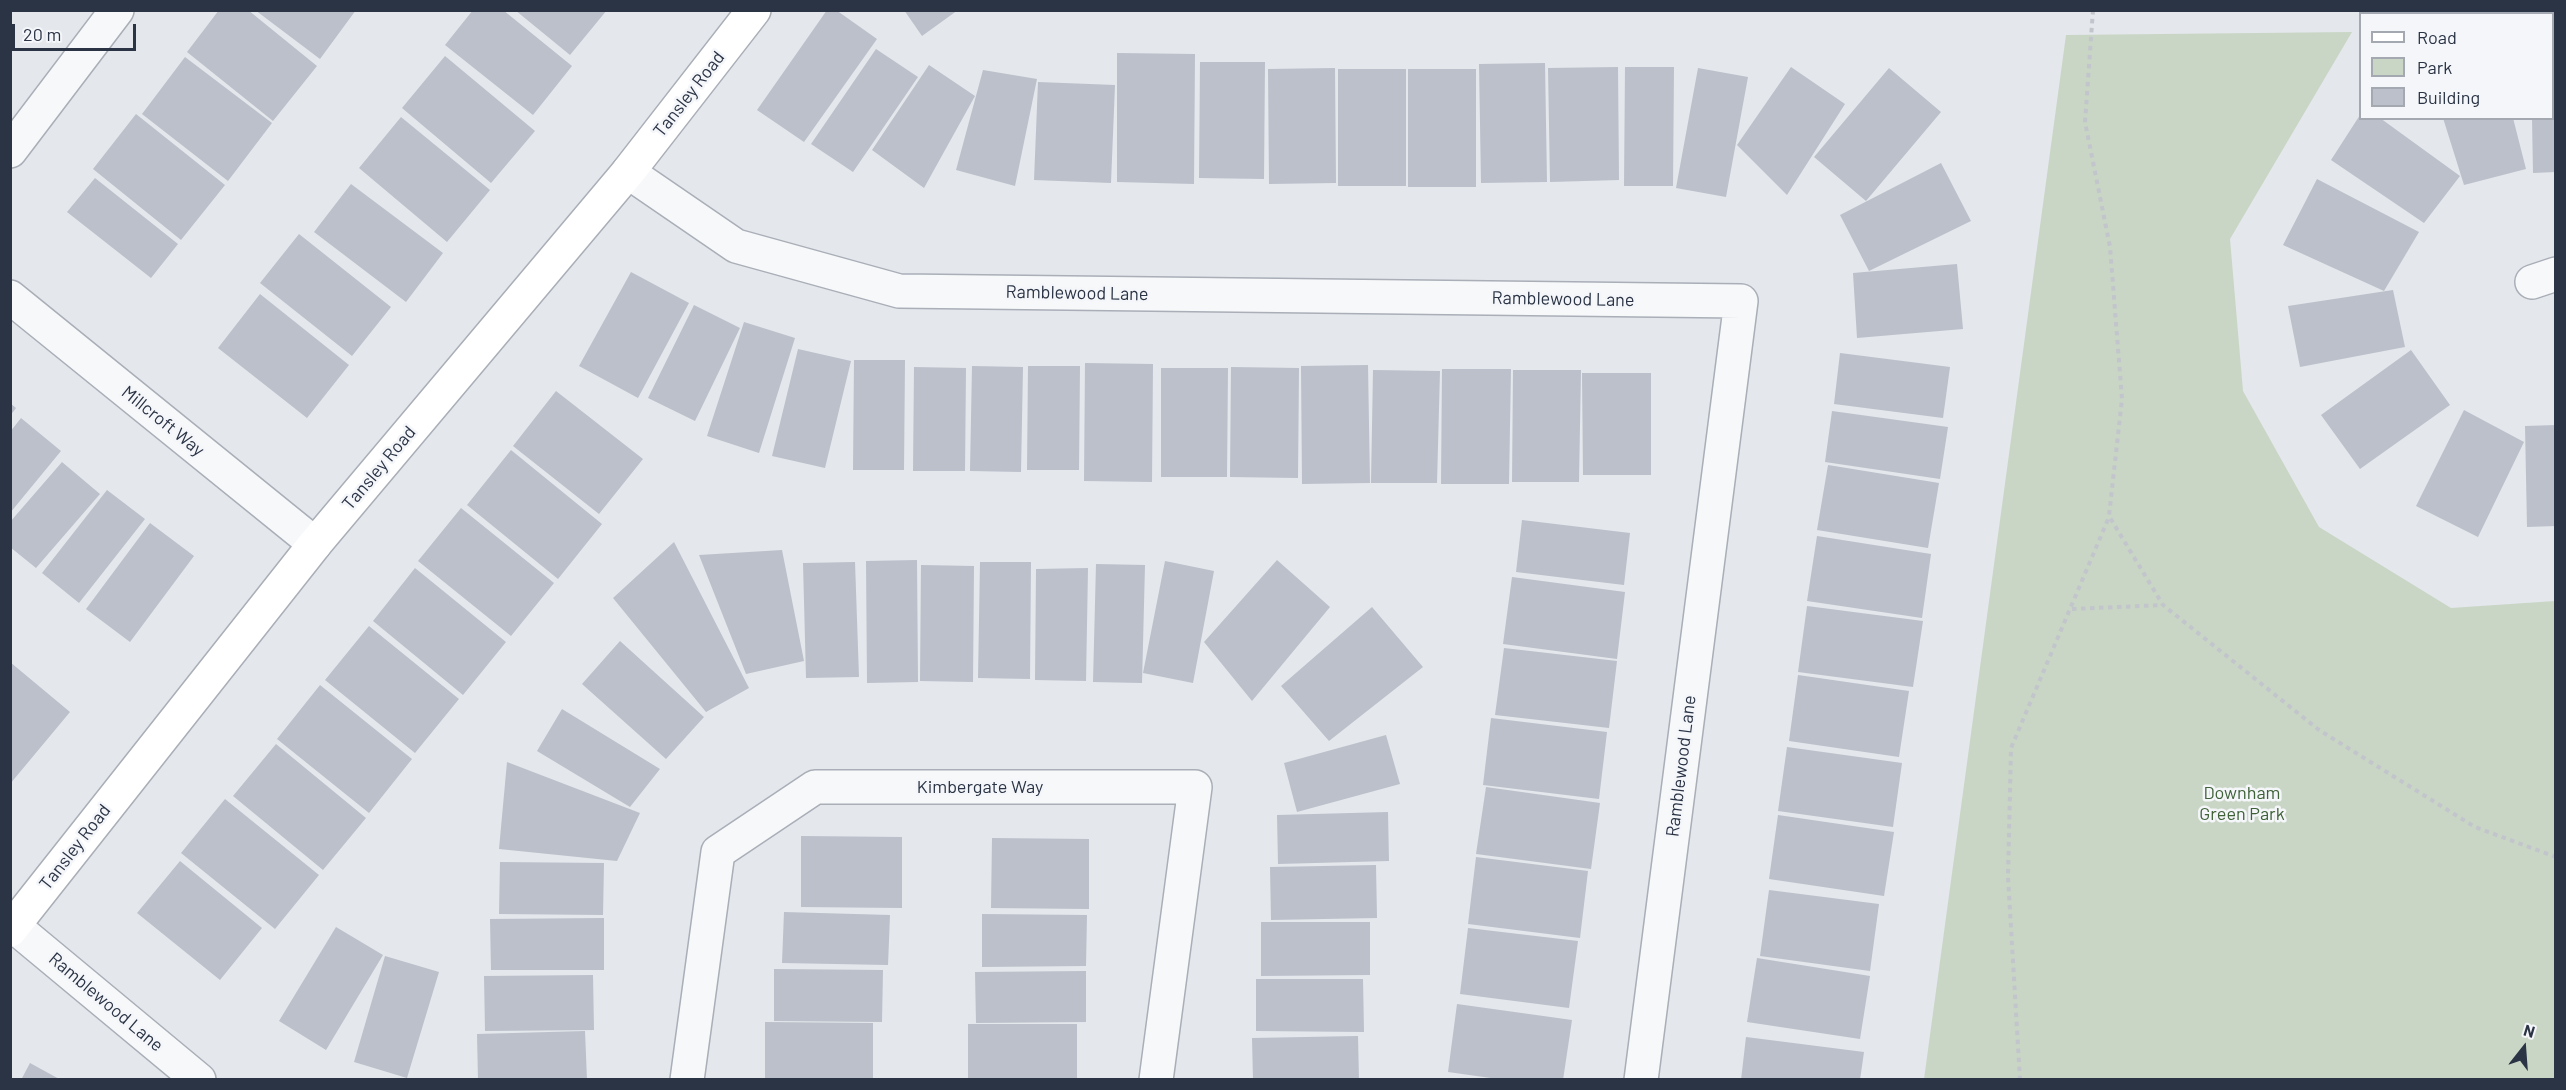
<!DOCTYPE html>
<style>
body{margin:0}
#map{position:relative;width:2566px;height:1090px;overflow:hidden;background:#e4e7ec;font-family:Barlow,sans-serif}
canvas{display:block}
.frame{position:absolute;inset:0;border:12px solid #2b3445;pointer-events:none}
.legend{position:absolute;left:2359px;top:12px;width:195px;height:108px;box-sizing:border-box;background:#f4f6f9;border:2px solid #a4a8b1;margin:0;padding:8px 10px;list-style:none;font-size:18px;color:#2b3445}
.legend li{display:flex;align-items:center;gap:12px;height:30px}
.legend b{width:30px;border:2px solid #a4a8b1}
.north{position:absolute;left:2494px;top:1018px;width:60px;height:60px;-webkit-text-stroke:4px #f4f6f9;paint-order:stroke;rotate:17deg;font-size:16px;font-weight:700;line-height:24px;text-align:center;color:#2b3445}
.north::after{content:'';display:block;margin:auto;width:21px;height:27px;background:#2b3445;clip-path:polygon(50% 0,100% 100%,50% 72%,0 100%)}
.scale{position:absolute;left:12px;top:24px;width:124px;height:27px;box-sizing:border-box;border:3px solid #2b3445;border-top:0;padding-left:8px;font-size:18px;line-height:21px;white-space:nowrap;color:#2b3445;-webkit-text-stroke:4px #f4f6f9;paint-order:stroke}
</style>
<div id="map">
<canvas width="2566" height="1090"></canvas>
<div class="frame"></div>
<ul class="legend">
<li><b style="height:8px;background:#fff"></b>Road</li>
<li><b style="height:16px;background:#c9d6c5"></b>Park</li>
<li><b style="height:16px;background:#bbc0ca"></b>Building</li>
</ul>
<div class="north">N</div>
<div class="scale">20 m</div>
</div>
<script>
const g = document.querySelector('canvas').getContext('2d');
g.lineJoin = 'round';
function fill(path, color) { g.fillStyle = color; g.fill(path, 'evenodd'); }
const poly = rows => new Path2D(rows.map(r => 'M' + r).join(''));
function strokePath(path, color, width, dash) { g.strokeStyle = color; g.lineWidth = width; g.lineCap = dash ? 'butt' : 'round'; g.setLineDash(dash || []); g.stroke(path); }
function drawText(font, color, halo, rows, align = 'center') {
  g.font = font + ' Barlow,sans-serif'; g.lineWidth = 5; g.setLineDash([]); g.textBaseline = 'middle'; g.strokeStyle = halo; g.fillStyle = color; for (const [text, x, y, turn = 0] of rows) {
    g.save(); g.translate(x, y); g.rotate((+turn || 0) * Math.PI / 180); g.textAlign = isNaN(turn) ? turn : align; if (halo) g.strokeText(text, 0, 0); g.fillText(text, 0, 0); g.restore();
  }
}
fill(poly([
 [2352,32,2230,239,2243,391,2319,527,2451,608,2555,601,2555,1079,1924,1079,2066,35]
]), '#c9d6c5');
fill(poly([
 [219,10,248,10,317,66,273,121,187,52],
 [255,10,356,10,320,59],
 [473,10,503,10,572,66,533,115,445,45],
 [515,10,607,10,570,55],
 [827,10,836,10,877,39,804,142,757,110],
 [904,10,958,10,922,36],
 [876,49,918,77,853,172,811,144],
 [1117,53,1195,54,1194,184,1117,182],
 [445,56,535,131,491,183,402,108],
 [185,57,272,123,228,181,142,114],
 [2552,57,2556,57,2556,172,2533,173,2532,118,2552,118],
 [1200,62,1265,62,1264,179,1199,178],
 [1545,63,1547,182,1481,183,1479,64],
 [929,65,975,96,924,188,872,150],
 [1618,67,1619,180,1550,182,1548,68],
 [1625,67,1674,67,1673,186,1624,186],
 [1791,67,1845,104,1787,195,1737,145],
 [1335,68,1336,183,1269,184,1268,69],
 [1698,68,1748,77,1726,197,1676,188],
 [1889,68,1941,112,1866,201,1814,157],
 [1338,69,1406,69,1406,186,1338,186],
 [1408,69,1476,69,1476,187,1408,187],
 [983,70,1037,79,1015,186,956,170],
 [1038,82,1115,85,1111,183,1034,180],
 [136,114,225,185,181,240,93,169],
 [2360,115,2360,118,2380,118,2460,176,2424,223,2331,160],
 [401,117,490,190,447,242,359,168],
 [2443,118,2513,118,2526,169,2464,185],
 [1941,163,1971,221,1869,271,1840,215],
 [95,178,178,244,151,278,67,212],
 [2317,179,2419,232,2384,291,2283,245],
 [351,184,443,253,406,302,314,232],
 [299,234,391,307,352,356,260,283],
 [1957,264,1963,329,1857,338,1853,273],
 [631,272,689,303,638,398,579,366],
 [2393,290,2405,347,2300,367,2288,306],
 [260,294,349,365,307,418,218,348],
 [694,305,740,328,695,421,648,398],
 [744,322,795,338,759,453,707,436],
 [798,349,851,361,825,468,772,456],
 [2411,350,2450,405,2360,469,2321,415],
 [1840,353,1950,367,1943,418,1834,404],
 [854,360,905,360,904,470,853,470],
 [1085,363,1153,364,1152,482,1084,481],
 [1368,365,1370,483,1302,484,1301,366],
 [972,366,1023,367,1021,472,970,471],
 [1028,366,1080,366,1079,470,1027,470],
 [914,367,966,368,965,471,913,471],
 [1231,367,1299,368,1298,478,1230,477],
 [1161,368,1228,368,1227,477,1161,477],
 [1442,369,1511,369,1509,484,1441,484],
 [1373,370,1440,371,1437,483,1371,483],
 [1513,370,1581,370,1579,482,1512,482],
 [1582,373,1651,373,1651,475,1583,475],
 [556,391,643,459,599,514,513,446],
 [10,403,16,408,10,416],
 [2464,410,2524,442,2478,537,2416,506],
 [1832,411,1948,427,1940,479,1825,462],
 [21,418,61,451,10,513,10,432],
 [2556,425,2556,526,2527,527,2525,426],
 [511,450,602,524,558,579,467,505],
 [62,462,100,494,36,568,10,547,10,522],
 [1828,465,1939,483,1928,548,1817,530],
 [107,490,145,519,79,603,42,573],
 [461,508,554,583,511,636,418,561],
 [1522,520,1630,533,1624,585,1516,572],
 [150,523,194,556,130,642,86,609],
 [1817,536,1931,554,1922,618,1807,601],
 [674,542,749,688,706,712,613,598],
 [782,550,804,661,746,674,699,555],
 [917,560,918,682,867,683,866,561],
 [1277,560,1330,607,1252,701,1204,642],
 [1165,561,1214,571,1193,683,1143,673],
 [855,562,859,677,806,678,803,563],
 [980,562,1031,562,1030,679,978,678],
 [1096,564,1145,565,1142,683,1093,682],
 [921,565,974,566,973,682,920,681],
 [415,568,506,642,463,695,373,621],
 [1088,568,1086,681,1035,680,1036,569],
 [1512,577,1625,592,1617,659,1503,644],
 [1807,606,1923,621,1913,687,1798,672],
 [1372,607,1423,667,1329,741,1281,686],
 [369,626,459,699,415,753,325,680],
 [620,641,704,717,666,759,582,684],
 [1504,648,1617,661,1609,728,1495,715],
 [10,662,70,712,10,784],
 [1798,675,1909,691,1899,757,1789,741],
 [320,685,412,759,369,813,277,739],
 [562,709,660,769,630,807,537,751],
 [1491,718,1607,732,1599,799,1483,785],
 [1386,735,1400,784,1297,812,1284,763],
 [276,744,366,818,323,870,233,796],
 [1787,747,1902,763,1893,827,1778,811],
 [507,762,640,813,617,861,499,849],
 [1486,787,1600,803,1591,869,1476,854],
 [225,799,319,875,275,929,181,853],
 [1388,812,1389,861,1278,864,1277,815],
 [1778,815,1894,832,1884,896,1769,879],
 [801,836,902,837,902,908,801,907],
 [992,838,1089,839,1089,909,991,908],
 [1476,857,1588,871,1580,938,1468,924],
 [180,861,262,928,220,980,137,913],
 [500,862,604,863,603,915,499,914],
 [1376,865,1377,918,1271,920,1270,867],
 [1769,890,1879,904,1870,971,1760,956],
 [784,912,890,915,888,965,782,963],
 [982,914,1087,915,1086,966,982,967],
 [604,918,604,970,491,970,490,919],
 [1261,922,1370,922,1370,975,1261,976],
 [336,927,383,955,326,1050,279,1021],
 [1468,928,1578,941,1569,1008,1460,994],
 [385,956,439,972,407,1078,354,1062],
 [1757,958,1870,976,1860,1039,1747,1022],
 [774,969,883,970,882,1022,774,1021],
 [1086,971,1086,1022,976,1023,975,972],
 [593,975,594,1030,485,1031,484,976],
 [1256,979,1363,979,1364,1032,1256,1031],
 [1457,1004,1572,1020,1563,1080,1505,1080,1448,1072],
 [765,1022,873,1023,873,1080,765,1080],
 [968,1024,1077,1024,1077,1080,968,1080],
 [585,1031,587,1080,478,1080,477,1034],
 [1358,1036,1359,1080,1253,1080,1252,1038],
 [1746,1037,1864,1052,1860,1080,1741,1080],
 [30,1063,61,1080,21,1080]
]), '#bbc0ca');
const street = poly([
 [10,151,117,10],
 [628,172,736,246,899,291,1741,301,1641,1080],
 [2532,282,2556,274],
 [10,297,315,544],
 [10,923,199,1080],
 [687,1080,718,852,815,787,1195,787,1156,1080]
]);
const secondary = poly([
 [10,930,315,544,628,172,754,10]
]);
strokePath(street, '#a9aeb7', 36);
strokePath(secondary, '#a9aeb7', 36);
strokePath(poly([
 [2093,10,2085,122,2110,247,2122,399,2109,516,2163,605,2319,730,2475,827,2556,857],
 [2072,609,2163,605],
 [2020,1080,2008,877,2011,748,2109,517]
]), '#c2c5cb', 4, [4.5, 4.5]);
strokePath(street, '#f7f8fa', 33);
strokePath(secondary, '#fff', 33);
drawText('18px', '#2b3445', '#f4f6f9', [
 ["Tansley Road",689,94,-52],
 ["Ramblewood Lane",1077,293,1],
 ["Ramblewood Lane",1563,299,1],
 ["Millcroft Way",163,421,39],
 ["Tansley Road",379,468,-50],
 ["Ramblewood Lane",1681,766,-83],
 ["Kimbergate Way",980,787],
 ["Tansley Road",75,847,-52],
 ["Ramblewood Lane",106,1002,40]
]);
drawText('18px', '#3f6138', '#f4f6f9', [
 ["Downham",2242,793],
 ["Green Park",2242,814]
]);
</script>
